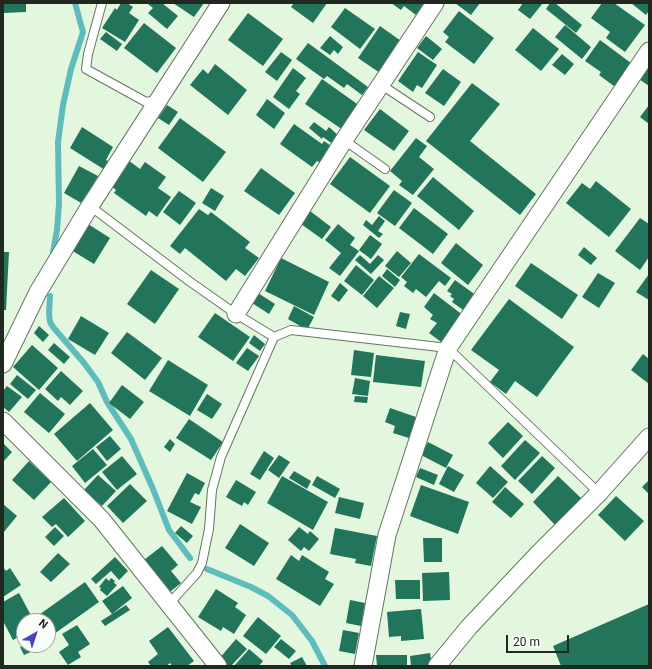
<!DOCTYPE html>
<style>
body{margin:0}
#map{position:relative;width:652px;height:669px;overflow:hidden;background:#e3f7df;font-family:Roboto,sans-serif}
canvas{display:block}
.frame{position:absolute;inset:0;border:4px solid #21281f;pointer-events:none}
.north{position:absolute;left:16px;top:613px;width:40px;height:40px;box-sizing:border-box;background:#fafefa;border:1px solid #a3a8a2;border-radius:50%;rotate:39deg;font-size:11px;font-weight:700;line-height:16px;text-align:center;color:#21281f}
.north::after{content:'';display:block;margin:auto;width:14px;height:18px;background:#4946bc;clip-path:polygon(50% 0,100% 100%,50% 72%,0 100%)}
.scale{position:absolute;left:506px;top:635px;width:63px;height:18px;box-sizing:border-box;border:2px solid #21281f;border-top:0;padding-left:5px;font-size:12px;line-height:14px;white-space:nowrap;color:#21281f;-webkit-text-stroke:3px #fafefa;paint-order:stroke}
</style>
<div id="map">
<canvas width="652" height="669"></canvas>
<div class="frame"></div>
<div class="north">N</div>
<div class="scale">20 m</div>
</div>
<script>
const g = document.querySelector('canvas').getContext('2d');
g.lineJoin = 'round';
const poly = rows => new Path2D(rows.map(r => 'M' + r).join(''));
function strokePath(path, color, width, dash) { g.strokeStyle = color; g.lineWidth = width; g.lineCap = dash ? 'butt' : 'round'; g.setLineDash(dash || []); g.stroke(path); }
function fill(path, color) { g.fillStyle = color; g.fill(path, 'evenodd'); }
strokePath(poly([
 [53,252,57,230,59,204,58,142,63,105,71,69,83,32,75,3],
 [50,296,49,314,50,322,53,327,84,363,98,382,107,402,131,439,153,489,169,530,190,558],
 [207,569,251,587,268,596,292,615,312,641,325,666]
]), '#60bcbc', 6);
fill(poly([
 [4,3,26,3,26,12,4,13],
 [121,3,127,3,133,7,129,13,139,20,125,42,102,28,115,8,117,10],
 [149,3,162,3,178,16,167,29,148,13,153,8,148,4],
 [173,3,204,3,194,17],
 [294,3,327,3,313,23,291,7],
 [391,3,425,3,416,15,404,6,401,10],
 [455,3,480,3,471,15],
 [523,3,543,3,530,19,518,10],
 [550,3,555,3,582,25,576,33,546,9],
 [602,3,614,3,645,25,625,52,606,38,610,32,591,18],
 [631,3,649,3,649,11,646,15],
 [345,8,375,29,360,49,331,27],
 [459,11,494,38,474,64,445,42,449,37,443,32],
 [248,13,283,39,263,66,228,40],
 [144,23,176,48,157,73,124,48],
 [565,25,591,47,582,59,555,37],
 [380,26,401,41,380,73,358,58],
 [533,28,559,49,541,71,515,50],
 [106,32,122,44,117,51,100,39],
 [330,36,343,47,338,54,334,50,330,55,320,48],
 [426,36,442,49,433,60,417,48],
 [600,40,635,66,618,89,599,75,601,72,585,61],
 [308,43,368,87,362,95,347,84,344,88,327,76,324,79,296,59],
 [281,52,292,60,277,81,265,72],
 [418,52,437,65,422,88,417,85,413,92,398,81],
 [562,54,574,64,565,75,552,65],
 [215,64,247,90,228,115,190,85,203,69,208,74],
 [649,66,649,86,639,79],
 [293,68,306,78,296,91,300,94,289,109,273,97],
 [443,69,461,82,444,106,425,93],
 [322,79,360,106,343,130,305,104],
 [472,83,500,104,470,141,536,194,520,215,426,141],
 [267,99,285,113,274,129,256,115],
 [167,105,178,112,169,125,158,118],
 [649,105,649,124,640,117],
 [380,109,409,131,394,151,364,130],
 [180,118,226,152,203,182,158,148],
 [314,122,326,131,329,127,340,137,334,145,323,137,322,139,309,128],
 [294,124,322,144,324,141,334,148,322,164,317,161,312,167,280,144],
 [82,127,113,147,106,160,110,162,105,170,70,148],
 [416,138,427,146,419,157,434,169,413,195,399,185,402,181,390,171],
 [350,157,390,186,370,213,330,184],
 [128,160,140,169,145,162,166,177,158,188,171,197,157,217,149,211,146,216,114,193,116,190,111,186],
 [79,166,98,176,83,204,64,193],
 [261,168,295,193,279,215,244,191],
 [433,177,474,211,459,230,417,196],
 [596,181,631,209,609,237,566,203,582,183,590,189],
 [211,188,224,196,215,211,202,203],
 [394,190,412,203,395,226,377,213],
 [179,191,196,203,180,225,163,212],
 [414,208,448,234,433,254,399,228],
 [199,209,208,215,211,212,250,242,245,248,259,258,245,276,236,269,226,281,185,248,180,254,170,246],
 [310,211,331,227,322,239,301,224],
 [379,216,385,221,378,231,383,234,379,238,363,225,366,220,372,225],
 [640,218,649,224,649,257,640,270,615,251],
 [88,224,110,238,94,264,71,250],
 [338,224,355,238,350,245,359,251,340,276,329,268,341,253,325,240],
 [370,235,382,244,371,259,359,250],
 [456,243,483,265,468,285,441,263],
 [584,247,597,258,591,265,578,255],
 [397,251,411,263,399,277,385,266],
 [3,252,9,252,6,310,3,310],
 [419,254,451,278,445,286,439,281,426,297,416,289,413,293,404,286,407,282,401,277],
 [360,255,370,264,378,255,384,260,371,274,355,260],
 [281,258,329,282,314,315,265,291],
 [531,263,578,295,562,319,515,286],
 [356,265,374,280,362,295,344,281],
 [387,269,400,280,395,287,382,276],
 [151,270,179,289,155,324,127,304],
 [598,273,615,283,599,308,582,297],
 [649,274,649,300,636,292],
 [379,276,394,288,377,308,363,296],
 [455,280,477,296,466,312,452,302,454,299,450,296,452,294,447,291],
 [340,283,348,290,339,302,331,296],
 [258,293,275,304,269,314,252,303],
 [434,293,464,316,444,344,429,333,437,323,430,319,433,315,424,307],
 [509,299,574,347,537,397,515,381,506,394,490,382,499,370,471,350],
 [294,306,314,317,307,330,288,319],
 [400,312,410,314,406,329,396,326],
 [215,313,250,337,233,361,198,337],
 [81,316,109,333,95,355,68,339],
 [39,326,49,335,43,342,34,333],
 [127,332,162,358,145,380,111,353],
 [254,335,265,344,260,351,249,343],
 [54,343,70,357,64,364,48,350],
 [32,345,58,368,39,390,13,367],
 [247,348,259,356,248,371,236,363],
 [354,350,374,353,371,377,351,375],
 [643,354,649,359,649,384,631,370],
 [376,355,425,361,421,387,373,382],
 [168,360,208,385,190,416,149,391],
 [61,371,83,391,70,405,61,397,58,401,45,389],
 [17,375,36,390,28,399,10,384],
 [355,378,370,381,368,396,352,394],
 [122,385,144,402,130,419,109,403],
 [7,386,22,397,9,412,3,407,3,391],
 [40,393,65,414,49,433,24,412],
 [207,394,222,404,212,419,197,410],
 [355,396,368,397,367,403,354,402],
 [90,403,113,430,77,461,54,434],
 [390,408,416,417,409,438,393,433,395,426,385,422],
 [189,419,223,442,211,460,176,438],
 [508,422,523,436,503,458,488,443],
 [110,436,121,449,107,461,96,447],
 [170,439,175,444,170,452,164,447],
 [525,440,540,453,515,480,501,466],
 [428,442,453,455,446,468,421,455],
 [3,443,12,452,3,462],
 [93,449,107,465,85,483,72,466],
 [264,451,274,458,260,480,250,474],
 [279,455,290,462,279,478,268,470],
 [122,456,137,474,117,490,102,472],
 [542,456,555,468,532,494,518,481],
 [29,461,51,482,34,500,12,480],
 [448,466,464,475,454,492,439,484],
 [490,466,508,482,493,498,476,483],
 [420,468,438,475,434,485,416,477],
 [294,471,311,481,307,489,289,478],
 [187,473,205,483,199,495,195,493,190,502,201,507,192,524,167,511],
 [98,475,116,491,102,506,84,490],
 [282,476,328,502,313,530,267,503],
 [317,476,340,489,335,498,312,485],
 [558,476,583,500,557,527,533,502],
 [236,480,256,492,248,505,244,502,242,506,226,497],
 [649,480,649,494,642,487],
 [130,484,147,501,123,523,107,506],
 [421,485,469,502,458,534,410,516],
 [505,487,524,504,511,518,492,502],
 [616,496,644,521,625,541,598,515],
 [339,497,364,503,360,519,335,513],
 [64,498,85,521,68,537,56,524,52,527,42,517],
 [3,504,17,516,3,533],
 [240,524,269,543,254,566,225,548],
 [181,526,193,536,187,543,175,533],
 [55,527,64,536,54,546,45,537],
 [299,527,308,534,310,531,319,539,309,551,304,547,301,551,288,540],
 [335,528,377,536,371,566,355,563,356,559,330,554],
 [423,538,442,538,442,562,424,562],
 [162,546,178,565,171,571,181,583,166,595,140,563],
 [58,553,70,564,51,582,40,572],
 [291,555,299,561,302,555,329,572,325,579,334,584,320,606,276,579],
 [115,557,128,571,119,580,111,571,96,584,91,579],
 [3,567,6,571,10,568,21,585,3,597],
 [449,572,450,600,423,601,422,573],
 [106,578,109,581,111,578,115,581,114,583,117,585,107,596,100,590,101,588,99,587],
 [395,580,420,580,420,599,396,599],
 [85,582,99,602,54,634,51,630,48,631,48,621,39,621,36,617],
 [123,586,132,598,112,614,102,601],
 [216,589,238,603,235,607,246,615,234,634,223,627,221,631,198,617],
 [19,593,34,621,24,621,24,634,13,640,3,621,3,602],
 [350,600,365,603,361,626,346,623],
 [649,604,649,666,561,666,553,646],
 [126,605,130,610,105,626,101,621],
 [421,609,424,639,401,641,401,636,389,637,387,612],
 [258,617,281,636,266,654,243,636],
 [77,625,90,644,78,652,81,657,68,665,59,652,69,645,62,634],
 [168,627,194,661,187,666,172,666,170,663,166,666,151,666,148,662,158,654,149,641],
 [343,630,359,633,355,654,339,651],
 [236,639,247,649,231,666,225,666,218,660],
 [281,639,296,651,289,659,274,647],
 [24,645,33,645,35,650,24,655,20,647],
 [249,649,263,661,259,666,234,666],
 [430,653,432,666,411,666,410,656],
 [376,655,407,655,407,666,377,666],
 [302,657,307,666,292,666,290,663]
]), '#22745a');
const lane = poly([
 [102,3,88,54,86,69,146,102,157,100],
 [380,84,430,117],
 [344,140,385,169],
 [90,206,189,281,236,314,274,337],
 [169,604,197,573,202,563,209,529,212,490,221,457,274,337,291,330,448,348,599,493]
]);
const street = poly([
 [236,314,344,140,435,3],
 [3,364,38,292,90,206,221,3],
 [3,421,102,520,218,666],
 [363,666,387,535,448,348,649,51],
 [437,666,469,627,537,555,599,493,649,437]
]);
strokePath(lane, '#657662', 10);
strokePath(street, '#657662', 19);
strokePath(lane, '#fff', 8);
strokePath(street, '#fff', 17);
</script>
